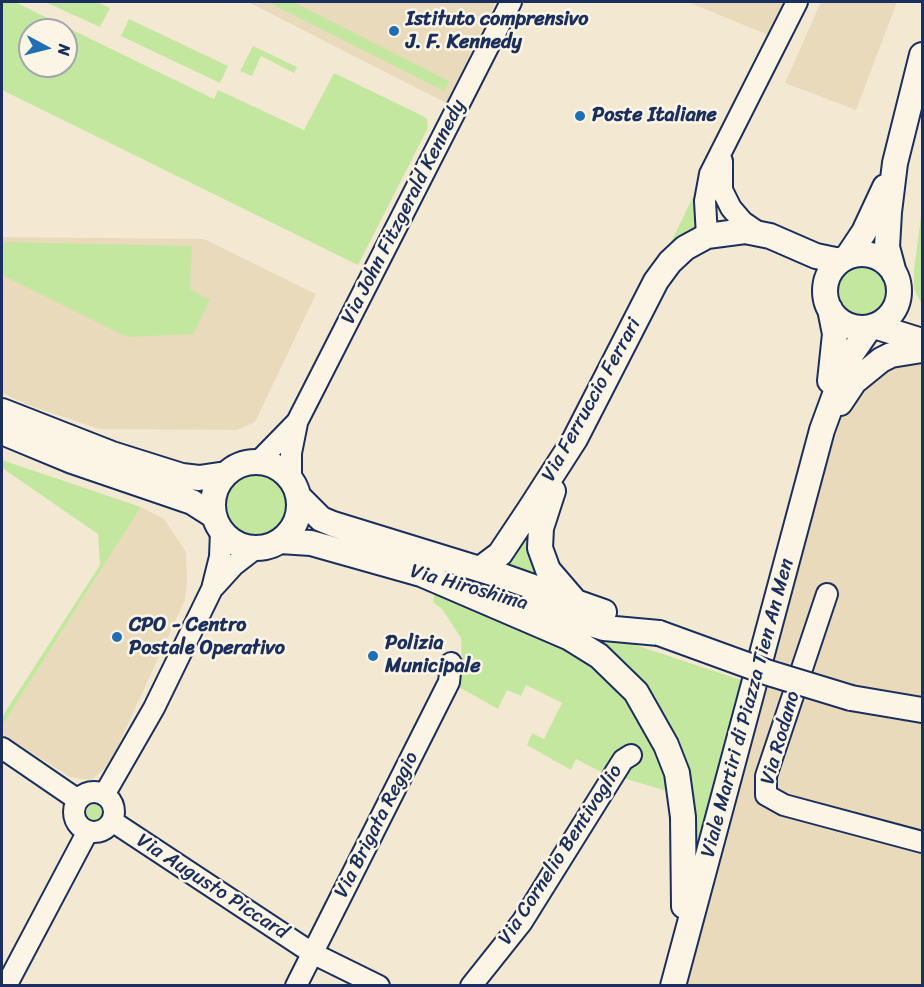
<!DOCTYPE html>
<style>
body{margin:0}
#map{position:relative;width:924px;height:987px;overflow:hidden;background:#f3e9d2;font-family:Sriracha,sans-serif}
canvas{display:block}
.frame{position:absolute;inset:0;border:3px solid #1b2f5e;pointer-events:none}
.north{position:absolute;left:18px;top:18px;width:60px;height:60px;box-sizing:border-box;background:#fcf5e5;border:2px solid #a2a6af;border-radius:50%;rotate:97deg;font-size:16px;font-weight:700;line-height:24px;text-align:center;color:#1b2f5e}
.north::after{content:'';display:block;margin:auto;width:21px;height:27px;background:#1f6fb2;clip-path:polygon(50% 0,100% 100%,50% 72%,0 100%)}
</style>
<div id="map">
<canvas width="924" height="987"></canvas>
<div class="frame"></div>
<div class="north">N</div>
</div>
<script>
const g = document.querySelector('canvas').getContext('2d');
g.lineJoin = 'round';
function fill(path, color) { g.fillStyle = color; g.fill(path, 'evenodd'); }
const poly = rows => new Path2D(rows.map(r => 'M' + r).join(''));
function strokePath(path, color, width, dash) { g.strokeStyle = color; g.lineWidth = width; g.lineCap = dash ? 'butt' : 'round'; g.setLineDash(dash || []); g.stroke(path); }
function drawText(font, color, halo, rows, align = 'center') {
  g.font = font + ' Sriracha,sans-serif'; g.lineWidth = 5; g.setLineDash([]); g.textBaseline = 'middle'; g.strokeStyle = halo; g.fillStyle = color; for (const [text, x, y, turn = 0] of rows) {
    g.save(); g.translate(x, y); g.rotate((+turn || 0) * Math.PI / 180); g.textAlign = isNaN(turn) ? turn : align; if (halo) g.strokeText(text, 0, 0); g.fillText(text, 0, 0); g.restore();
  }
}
fill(poly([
 [248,2,496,2,446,103],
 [688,2,792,2,773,37],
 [821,2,897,2,856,110,785,83],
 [2,237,204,239,316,294,255,422,237,430,99,429,31,406,2,393],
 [922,354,922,985,683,986,834,437,845,408,876,369],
 [141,507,164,519,186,552,187,582,185,600,109,765,91,780,70,777,2,734,2,726]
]), '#e9dabc');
fill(poly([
 [2,2,15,2,214,99,218,90,304,130,334,73,423,116,427,119,428,128,358,265,2,90],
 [30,30,66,30,66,66,30,66],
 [45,2,97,2,110,8,100,27],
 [268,2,293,2,449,81,444,91],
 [129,19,228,66,220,83,121,36],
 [253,46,297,67,294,73,261,56,252,76,240,71],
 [701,181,698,225,665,254],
 [922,209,922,305,914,289,914,270],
 [2,242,192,246,190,289,210,300,193,334,127,337,2,275],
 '835 291a26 26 0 1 1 52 0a26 26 0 1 1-52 0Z',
 [2,460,141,507,2,726,2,717,100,565,98,534,2,468],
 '225 504a32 32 0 1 1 64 0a32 32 0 1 1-64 0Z',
 [528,529,548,586,500,563],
 [435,590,594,661,633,699,674,793,599,771,576,759,571,770,527,745,532,733,544,739,562,703,526,685,521,696,507,690,498,709,457,686,462,665,461,638,442,609,433,602],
 [563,621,744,681,692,891,678,760],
 '81 812a13 13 0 1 1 26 0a13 13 0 1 1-26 0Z'
]), '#c4e7a0');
const minor = poly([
 [722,161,722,190,731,208,743,222,759,233],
 [707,236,705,201,710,174,797,2],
 [258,462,297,422,511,2],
 [291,480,291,453,297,423],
 [214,587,234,565,256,548],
 [827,594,766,776,766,795,784,805,922,842],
 [2,748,78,800],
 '74 812a20 20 0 1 1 40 0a20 20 0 1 1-40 0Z',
 [104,795,154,708,212,589,220,557,221,531],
 [112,821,312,953,379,986],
 [6,986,88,831],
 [296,986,449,682,451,663],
 [471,986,522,922,623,760,631,755]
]);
const major = poly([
 '825 291a37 37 0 1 1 74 0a37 37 0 1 1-74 0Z',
 [848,256,864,232,885,187],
 [894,273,887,247,889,212,895,163,922,55],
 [874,326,922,341],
 [830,381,835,334,830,309],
 [840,403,854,382,881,360,891,355,922,350],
 [2,411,112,454,182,476,199,478,226,474],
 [2,432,72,461,192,502,214,516],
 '213 505a43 43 0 1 1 86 0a43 43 0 1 1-86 0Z',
 [553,491,541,528,540,548,548,570,573,599],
 [298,496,321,519,333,524,505,577,604,612],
 [280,541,311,543,428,576],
 [480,569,500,554,530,509,575,439,656,281,670,262,685,248,707,236,745,231,770,236,816,256,840,261],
 [414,571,570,638,599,656,636,692,666,745,677,773,683,817,684,906],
 [531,605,604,628,659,633],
 [851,698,922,710],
 [673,986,822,430,848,359,870,327]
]);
strokePath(minor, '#1b2f5e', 24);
strokePath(major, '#1b2f5e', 28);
strokePath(minor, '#fcf5e5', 20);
strokePath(major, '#fcf5e5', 24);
const majorBridge = poly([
 [659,633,769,673,851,698]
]);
strokePath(majorBridge, '#1b2f5e', 28, []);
strokePath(majorBridge, '#fcf5e5', 24);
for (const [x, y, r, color] of [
 [394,31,6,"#1f6fb2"],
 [580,116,6,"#1f6fb2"],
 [117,637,6,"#1f6fb2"],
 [373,656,6,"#1f6fb2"]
]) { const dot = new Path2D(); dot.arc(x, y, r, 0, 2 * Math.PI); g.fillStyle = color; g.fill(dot); strokePath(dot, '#fcf5e5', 2); }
drawText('bold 20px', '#1b2f5e', '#fcf5e5', [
 ["Istituto comprensivo",406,20],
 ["J. F. Kennedy",406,43],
 ["Poste Italiane",592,116],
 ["CPO - Centro",129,626],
 ["Postale Operativo",129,649],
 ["Polizia",385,644],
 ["Municipale",385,667]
], 'left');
drawText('20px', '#1b2f5e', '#fcf5e5', [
 ["Via John Fitzgerald Kennedy",404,212,-63],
 ["Via Ferruccio Ferrari",592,400,-61],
 ["Via Hiroshima",469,588,16],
 ["Viale Martiri di Piazza Tien An Men",748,708,-75],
 ["Via Rodano",781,738,-74],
 ["Via Brigata Reggio",377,825,-63],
 ["Via Cornelio Bentivoglio",561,855,-57],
 ["Via Augusto Piccard",212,887,33]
]);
</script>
